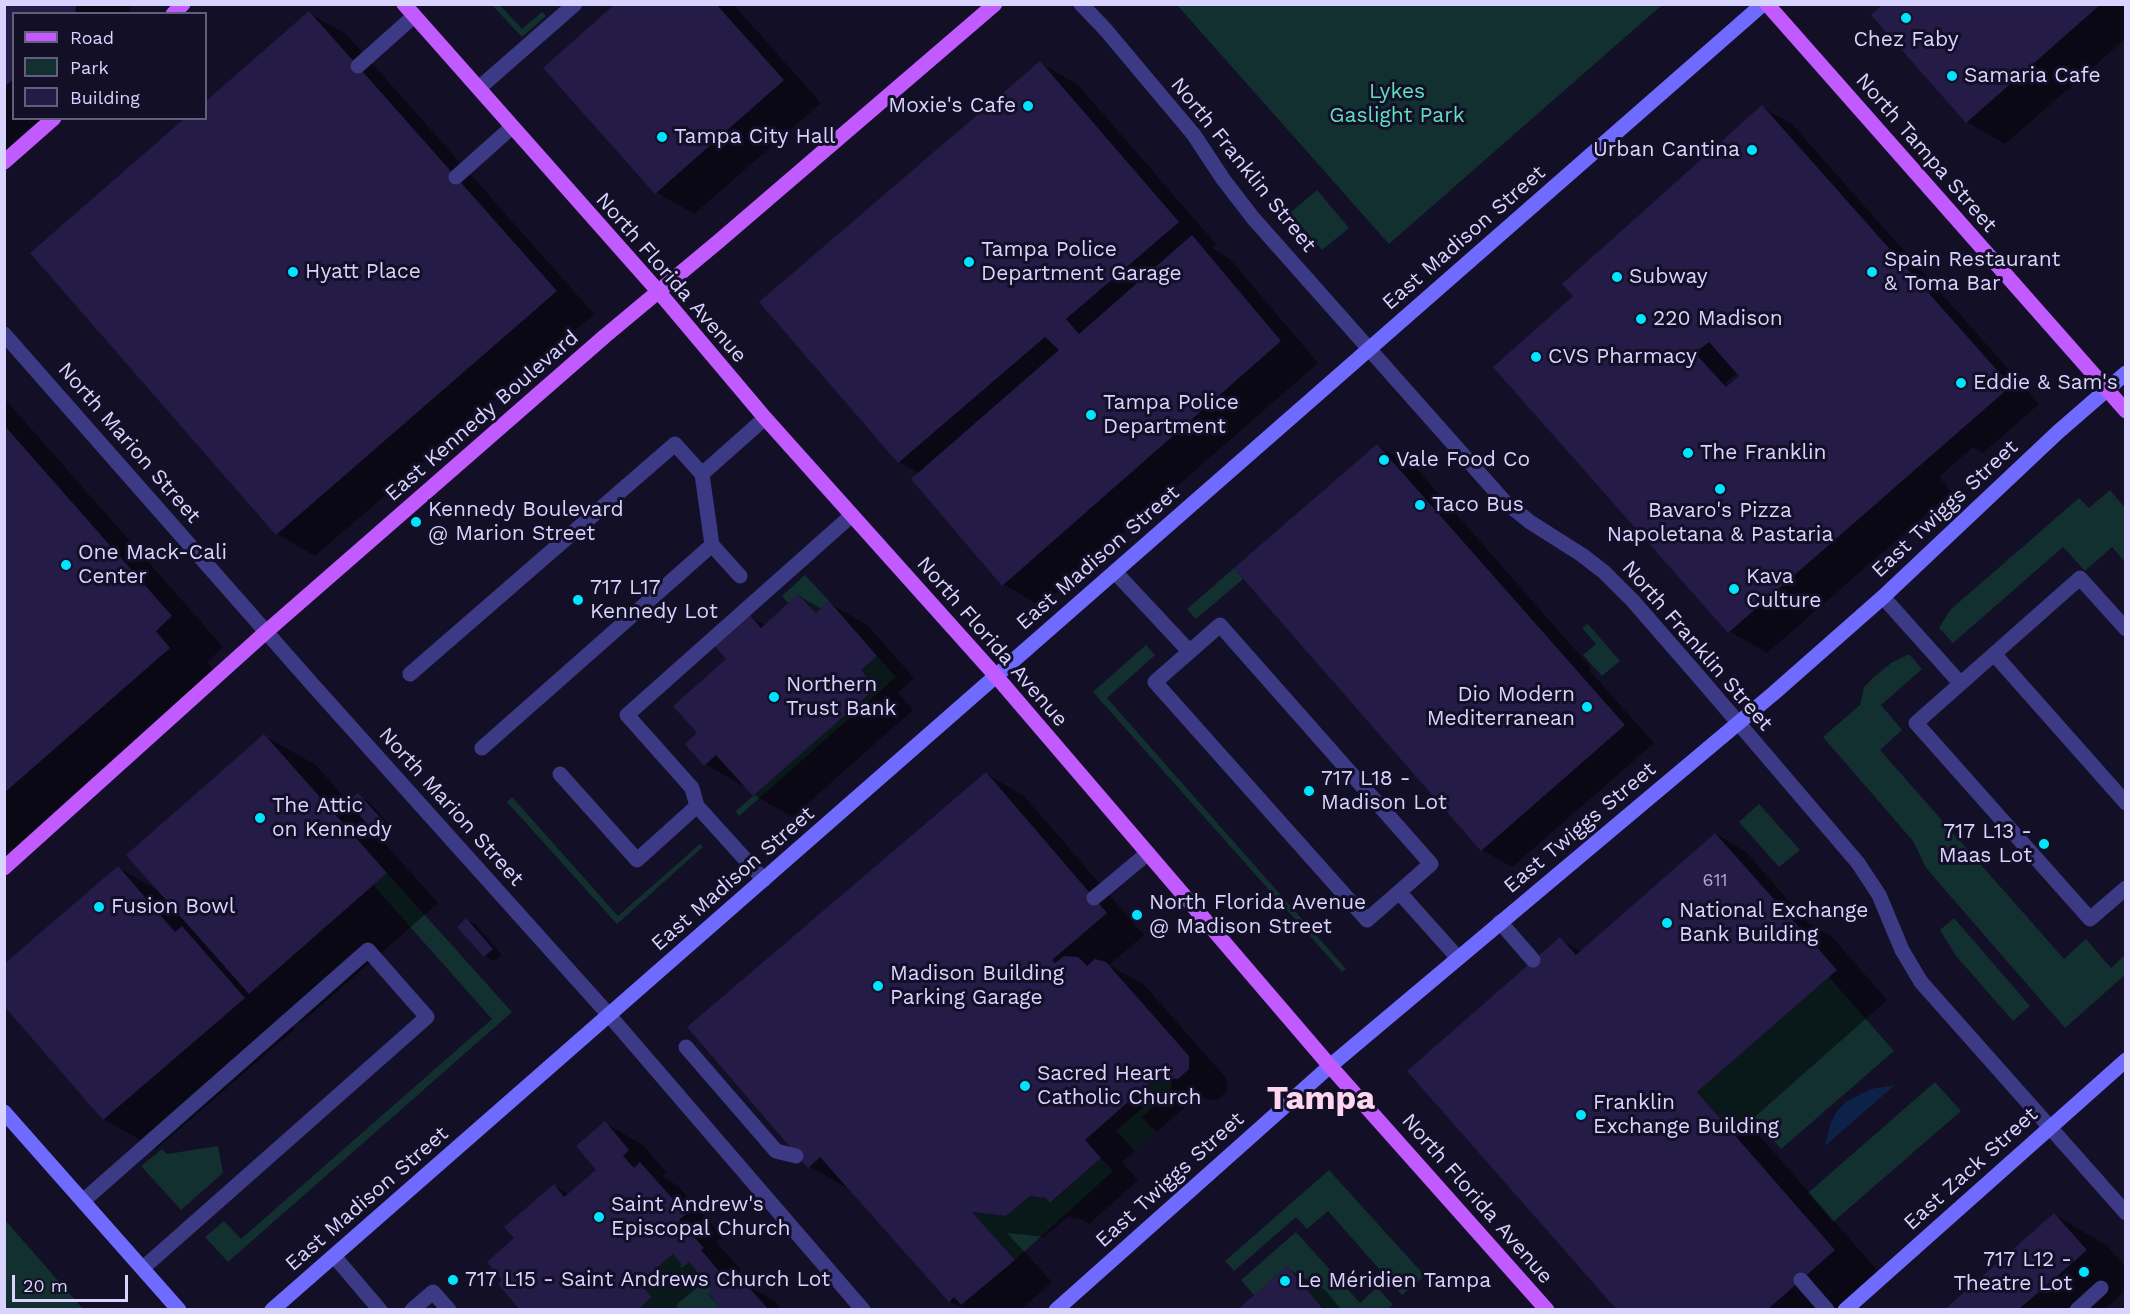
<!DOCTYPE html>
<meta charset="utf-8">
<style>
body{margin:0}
#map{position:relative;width:2130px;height:1314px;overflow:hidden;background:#130f26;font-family:"Work Sans",sans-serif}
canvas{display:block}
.frame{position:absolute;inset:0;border:6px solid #d9d4ff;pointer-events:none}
.legend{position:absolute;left:12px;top:12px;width:195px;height:108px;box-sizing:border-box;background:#130f26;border:2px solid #625e7d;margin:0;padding:8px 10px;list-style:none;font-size:18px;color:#d9d4ff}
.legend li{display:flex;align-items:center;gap:12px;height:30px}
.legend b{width:30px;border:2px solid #625e7d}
.scale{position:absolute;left:12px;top:1275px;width:116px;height:27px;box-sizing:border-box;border:3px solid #d9d4ff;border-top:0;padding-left:8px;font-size:18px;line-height:21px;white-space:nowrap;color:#d9d4ff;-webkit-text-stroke:4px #130f26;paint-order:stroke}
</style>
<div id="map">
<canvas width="2130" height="1314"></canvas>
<div class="frame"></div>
<ul class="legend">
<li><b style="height:8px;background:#c25bff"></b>Road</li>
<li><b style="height:16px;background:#12302f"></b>Park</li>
<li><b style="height:16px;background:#241b47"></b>Building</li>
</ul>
<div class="scale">20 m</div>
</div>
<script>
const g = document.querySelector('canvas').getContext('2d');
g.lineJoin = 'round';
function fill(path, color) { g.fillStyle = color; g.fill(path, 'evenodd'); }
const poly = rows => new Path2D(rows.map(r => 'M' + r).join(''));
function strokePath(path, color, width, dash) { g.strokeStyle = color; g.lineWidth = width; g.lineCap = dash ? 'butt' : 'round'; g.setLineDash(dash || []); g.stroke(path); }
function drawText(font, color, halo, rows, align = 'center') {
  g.font = font + ' "Work Sans",sans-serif'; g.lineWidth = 6; g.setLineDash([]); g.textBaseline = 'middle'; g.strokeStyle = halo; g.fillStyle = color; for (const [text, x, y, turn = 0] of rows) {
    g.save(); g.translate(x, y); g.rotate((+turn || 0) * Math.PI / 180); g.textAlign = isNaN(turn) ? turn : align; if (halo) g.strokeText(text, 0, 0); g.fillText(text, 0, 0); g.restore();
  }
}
fill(poly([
 [492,5,500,5,522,29,542,12,546,16,522,37],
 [1177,5,1662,5,1389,244],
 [1317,190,1349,228,1322,250,1290,213],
 [2110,490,2125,508,2125,562,2112,547,2085,571,2063,547,1953,643,1939,628,1950,610,2079,498,2089,508],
 [1234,568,1243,579,1196,619,1187,609],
 [805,575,829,601,816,613,799,594,788,603,782,596],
 [1588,624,1620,661,1602,676,1583,655,1596,644,1582,628],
 [1146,645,1155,655,1107,698,1346,969,1342,972,1093,692],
 [1909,654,1922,669,1881,705,1902,730,1880,750,2064,959,2086,939,2111,968,2125,955,2125,975,2065,1028,1926,868,1913,841,1823,737,1860,705,1864,687,1874,677,1891,663],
 [877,656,896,677,739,816,736,811,876,688,861,670],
 [512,797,618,916,700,844,703,847,617,924,507,802],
 [1759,804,1800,850,1779,867,1739,822],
 [387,873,512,1012,228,1262,205,1237,224,1221,241,1239,492,1019,373,885],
 [1954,918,2030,1006,2013,1021,1956,956,1940,930],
 [1829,977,1894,1051,1781,1149,1756,1121,1737,1137,1697,1092],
 [1162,1072,1172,1083,1170,1091,1142,1117,1156,1132,1135,1151,1116,1131,1148,1103,1139,1092],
 [1935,1082,1961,1111,1833,1222,1808,1193],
 [218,1146,223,1173,181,1210,141,1166,162,1149,167,1154],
 [1101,1158,1113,1171,1015,1260,972,1212,1006,1216,1030,1196,1046,1198,1051,1203],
 [1329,1170,1425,1276,1402,1295,1328,1211,1307,1229,1296,1217,1234,1271,1225,1261],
 [4,1220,5,1220,83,1309,5,1309],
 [1296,1232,1360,1303,1377,1287,1393,1305,1387,1309,1324,1309,1287,1267,1254,1295,1241,1280],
 [673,1254,683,1265,688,1261,713,1290,708,1294,719,1306,716,1310,638,1310,652,1297,639,1283]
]), '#12302f');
fill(poly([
 [1895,1085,1825,1146,1831,1122,1837,1111,1847,1101,1871,1089]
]), '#0c2248');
fill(poly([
 [4,4,130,4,129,14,14,14,14,118,53,118,4,159],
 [617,4,733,4,821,103,694,214,656,192],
 [1886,4,2126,4,2126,38,2005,144,1967,122],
 [309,13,347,35,594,314,315,556,277,534,206,118,206,103],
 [1040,63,1078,85,1216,244,1212,248,1230,259,1318,363,1040,606,1003,584,920,474,899,462],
 [1762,107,1792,124,2039,404,1983,453,1973,447,1939,477,1952,492,1767,653,1729,631,1575,297],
 [1738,372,1742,376,1729,387,1725,383],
 [4,398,223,647,207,662,221,678,4,868],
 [1378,446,1416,468,1591,668,1589,670,1654,743,1512,867,1482,850],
 [799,596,822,609,829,603,867,625,914,678,898,693,913,710,792,817,754,795,745,785,743,786,705,764,699,734,728,659,749,616,765,625],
 [264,736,316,765,349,803,358,795,368,801,394,830,386,837,373,830,438,903,301,1023,281,1011,295,1029,156,1149,104,1119,119,868,159,891],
 [987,774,1024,796,1144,935,1109,965,1144,985,1227,1079,1227,1091,1217,1100,1206,1099,1199,1095,1122,1162,1138,1180,1089,1224,1081,1219,1068,1217,1044,1237,1007,1233,1052,1282,1020,1310,965,1310,950,1301,848,1187,847,1188,809,1166],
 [1716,834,1745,851,1809,924,1831,936,1887,1000,1748,1123,1886,1280,1852,1310,1619,1310,1560,939,1582,952],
 [467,920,476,925,502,955,494,961,485,956],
 [605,1123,643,1145,666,1172,662,1176,678,1186,723,1237,716,1242,741,1270,735,1275,748,1286,775,1301,782,1310,717,1310,721,1306,715,1290,706,1280,676,1305,680,1310,522,1310,505,1280,516,1239,554,1186,569,1195,598,1170],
 [689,1258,689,1262,682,1268,680,1266],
 [2055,1215,2106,1245,2126,1267,2126,1290,2104,1310,1946,1310],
 [1287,1268,1325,1290,1342,1310,1240,1310]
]), '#0007');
fill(poly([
 [4,4,76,4,75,14,14,14,14,79,4,87],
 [615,4,716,4,784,80,655,194,543,68],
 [1883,4,2101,4,1966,123,1871,15],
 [309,11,557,291,276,535,30,253,185,118,206,118,206,101],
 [1040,61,1179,222,1066,319,1079,334,1192,235,1281,341,1002,586,911,479,1059,350,1045,337,898,463,759,302],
 [1762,105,2011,386,1728,633,1493,367,1573,296,1562,284],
 [1709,342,1739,376,1726,387,1695,353],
 [4,425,172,616,156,631,170,648,4,793],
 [1377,444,1625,725,1481,851,1234,568],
 [798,594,816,613,829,601,877,656,861,670,876,688,753,796,716,755,704,766,685,744,697,733,673,706,726,659,714,645,749,614,761,628],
 [264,734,387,873,249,994,126,855],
 [986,772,1107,913,1052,960,1055,963,1064,956,1078,957,1087,966,1095,959,1106,962,1189,1056,1189,1069,1178,1079,1167,1078,1162,1072,1085,1140,1101,1158,1050,1203,1046,1198,1030,1196,1006,1216,972,1212,1015,1260,961,1305,954,1297,949,1302,820,1157,808,1168,687,1027],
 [358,793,386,824,375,833,348,802],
 [1715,833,1837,970,1697,1092,1835,1250,1767,1310,1617,1310,1407,1071,1560,937,1576,955],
 [118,866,175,932,182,926,245,998,103,1120,4,1006,4,964],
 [466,918,493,949,484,957,457,927],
 [605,1121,629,1150,623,1156,634,1168,640,1162,686,1214,679,1220,704,1248,701,1250,725,1278,732,1272,744,1285,745,1283,769,1310,716,1310,719,1306,708,1293,713,1290,688,1261,683,1266,673,1254,639,1283,652,1297,638,1310,520,1310,498,1284,502,1280,487,1262,514,1238,504,1227,554,1184,564,1197,596,1170,576,1146],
 [2054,1213,2087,1250,2018,1310,1944,1310],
 [1287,1266,1324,1310,1237,1310,1254,1295]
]), '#241b47');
strokePath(poly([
 [358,66,414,16],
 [479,88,575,4],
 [456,177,512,127],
 [712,545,740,576],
 [1115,572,1189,651],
 [1883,597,1960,683],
 [1220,625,1431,864,1367,920,1155,682,1220,625],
 [2126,629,2080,578,1916,723,2090,919,2126,888],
 [1994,654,2126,803],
 [410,674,675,444,702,474],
 [482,748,712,545,702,474,765,418],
 [560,774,637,860,697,806,764,880],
 [697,806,692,788,627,715,852,515],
 [1399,892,1458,958],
 [1094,898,1148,853],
 [1500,922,1533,960],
 [686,1047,776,1151,796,1156],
 [83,1201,368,950,427,1017,143,1268],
 [334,1256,380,1310],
 [1801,1280,1827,1310],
 [412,1310,433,1292,449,1310],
 [2077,1310,2101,1288]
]), '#3d3a85', 15);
strokePath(poly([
 [1081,4,1105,29,1194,135,1223,179,1253,218,1504,501,1530,522,1582,555,1604,572,1633,601,1700,678,1858,863,1879,895,1902,950,1921,982,2126,1213],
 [4,334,312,684,609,1015,863,1310]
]), '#3d3a85', 15);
strokePath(poly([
 [4,1112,179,1310],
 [272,1310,1763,4],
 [1056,1310,1330,1066,1774,693,1883,597,2058,432,2126,373],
 [1845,1310,2126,1060]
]), '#6f6bff', 15);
strokePath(poly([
 [404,4,658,291,765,418,996,676,1330,1066,1547,1310],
 [1767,4,2126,411],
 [173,14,183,4],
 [4,162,54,118],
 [4,868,267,631,605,336,719,241,995,4]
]), '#c25bff', 15);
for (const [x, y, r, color] of [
 [1906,18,6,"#00e5ff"],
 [1952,76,6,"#00e5ff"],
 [1028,106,6,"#00e5ff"],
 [662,137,6,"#00e5ff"],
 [1752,150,6,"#00e5ff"],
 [969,262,6,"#00e5ff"],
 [293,272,6,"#00e5ff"],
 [1872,272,6,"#00e5ff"],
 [1617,277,6,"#00e5ff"],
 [1641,319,6,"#00e5ff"],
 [1536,357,6,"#00e5ff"],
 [1961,383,6,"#00e5ff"],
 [1091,415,6,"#00e5ff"],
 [1688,453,6,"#00e5ff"],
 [1384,460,6,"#00e5ff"],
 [1720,489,6,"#00e5ff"],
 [1420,505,6,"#00e5ff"],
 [416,522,6,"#00e5ff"],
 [66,565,6,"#00e5ff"],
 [1734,589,6,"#00e5ff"],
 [578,600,6,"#00e5ff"],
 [774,697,6,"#00e5ff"],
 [1587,707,6,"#00e5ff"],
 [1309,791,6,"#00e5ff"],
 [260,818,6,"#00e5ff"],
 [2044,844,6,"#00e5ff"],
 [99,907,6,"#00e5ff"],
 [1137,915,6,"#00e5ff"],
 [1667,923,6,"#00e5ff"],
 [878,986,6,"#00e5ff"],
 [1025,1086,6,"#00e5ff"],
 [1581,1115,6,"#00e5ff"],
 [599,1217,6,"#00e5ff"],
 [2084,1272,6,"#00e5ff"],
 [453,1280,6,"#00e5ff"],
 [1285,1281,6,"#00e5ff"]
]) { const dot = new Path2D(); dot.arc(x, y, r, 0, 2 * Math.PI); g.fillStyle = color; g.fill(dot); strokePath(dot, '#130f26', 2); }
drawText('18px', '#aca6d1', null, [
 ["611",1715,881]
]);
drawText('21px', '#d9d4ff', '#130f26', [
 ["Chez Faby",1906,40,"center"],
 ["Samaria Cafe",1964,76],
 ["Moxie's Cafe",1016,106,"right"],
 ["Tampa City Hall",674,137],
 ["Urban Cantina",1740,150,"right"],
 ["Tampa Police",981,250],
 ["Department Garage",981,274],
 ["Spain Restaurant",1884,260],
 ["& Toma Bar",1884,284],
 ["Hyatt Place",305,272],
 ["Subway",1629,277],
 ["220 Madison",1653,319],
 ["CVS Pharmacy",1548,357],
 ["Eddie & Sam's",1973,383],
 ["Tampa Police",1103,403],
 ["Department",1103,427],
 ["The Franklin",1700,453],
 ["Vale Food Co",1396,460],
 ["Taco Bus",1432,505],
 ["Kennedy Boulevard",428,510],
 ["@ Marion Street",428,534],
 ["Bavaro's Pizza",1720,511,"center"],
 ["Napoletana & Pastaria",1720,535,"center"],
 ["One Mack-Cali",78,553],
 ["Center",78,577],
 ["Kava",1746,577],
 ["Culture",1746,601],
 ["717 L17",590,588],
 ["Kennedy Lot",590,612],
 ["Northern",786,685],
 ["Trust Bank",786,709],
 ["Dio Modern",1575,695,"right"],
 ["Mediterranean",1575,719,"right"],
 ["717 L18 -",1321,779],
 ["Madison Lot",1321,803],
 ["The Attic",272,806],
 ["on Kennedy",272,830],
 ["717 L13 -",2032,832,"right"],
 ["Maas Lot",2032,856,"right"],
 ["North Florida Avenue",1149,903],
 ["@ Madison Street",1149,927],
 ["Fusion Bowl",111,907],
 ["National Exchange",1679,911],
 ["Bank Building",1679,935],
 ["Madison Building",890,974],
 ["Parking Garage",890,998],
 ["Sacred Heart",1037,1074],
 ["Catholic Church",1037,1098],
 ["Franklin",1593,1103],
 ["Exchange Building",1593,1127],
 ["Saint Andrew's",611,1205],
 ["Episcopal Church",611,1229],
 ["717 L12 -",2072,1260,"right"],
 ["Theatre Lot",2072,1284,"right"],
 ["717 L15 - Saint Andrews Church Lot",465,1280],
 ["Le Méridien Tampa",1297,1281]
], 'left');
drawText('21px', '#5fe0c0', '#130f26', [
 ["Lykes",1397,92],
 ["Gaslight Park",1397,116]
]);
drawText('21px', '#d9d4ff', '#130f26', [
 ["North Tampa Street",1926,153,49],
 ["North Franklin Street",1243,165,51],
 ["East Madison Street",1464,238,-41],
 ["North Florida Avenue",671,278,49],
 ["East Kennedy Boulevard",482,416,-41],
 ["North Marion Street",129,443,49],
 ["East Twiggs Street",1945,509,-43],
 ["East Madison Street",1098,558,-41],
 ["North Florida Avenue",992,642,49],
 ["North Franklin Street",1697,646,49],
 ["North Marion Street",451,807,48],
 ["East Twiggs Street",1580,828,-40],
 ["East Madison Street",733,879,-41],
 ["East Zack Street",1971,1169,-42],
 ["East Twiggs Street",1170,1180,-42],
 ["East Madison Street",367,1199,-41],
 ["North Florida Avenue",1477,1199,49]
]);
drawText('bold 33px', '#ffd6f0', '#130f26', [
 ["Tampa",1321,1099]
]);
</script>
